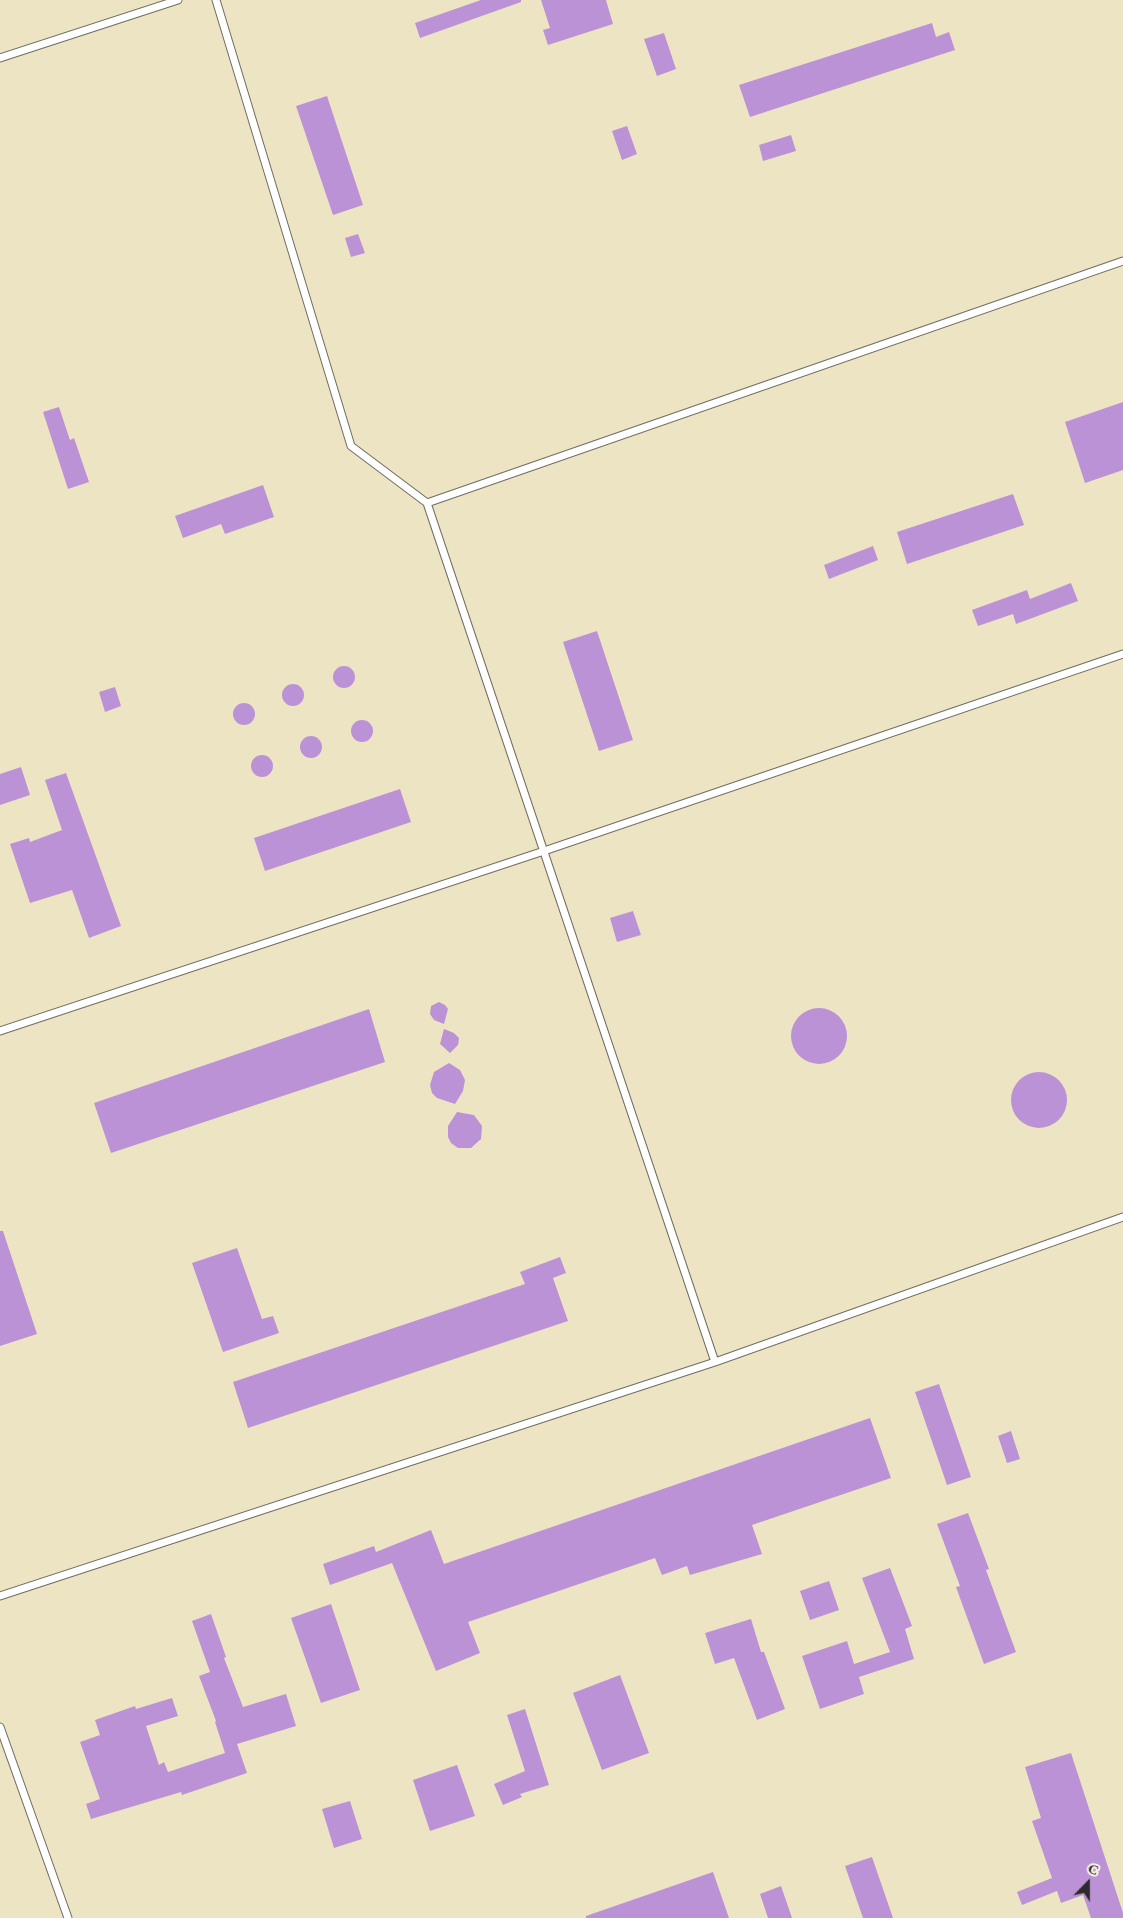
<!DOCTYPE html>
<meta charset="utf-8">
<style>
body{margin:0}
#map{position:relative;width:1123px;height:1918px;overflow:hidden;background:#ede4c4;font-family:"EB Garamond",serif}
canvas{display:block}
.north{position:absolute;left:1063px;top:1858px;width:50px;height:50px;-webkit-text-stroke:4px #fcf5e5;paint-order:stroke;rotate:22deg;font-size:14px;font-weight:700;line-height:20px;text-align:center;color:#2b2b2b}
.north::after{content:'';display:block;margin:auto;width:18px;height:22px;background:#2b2b2b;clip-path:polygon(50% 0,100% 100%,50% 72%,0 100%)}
</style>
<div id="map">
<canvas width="1123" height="1918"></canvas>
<div class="north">С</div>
</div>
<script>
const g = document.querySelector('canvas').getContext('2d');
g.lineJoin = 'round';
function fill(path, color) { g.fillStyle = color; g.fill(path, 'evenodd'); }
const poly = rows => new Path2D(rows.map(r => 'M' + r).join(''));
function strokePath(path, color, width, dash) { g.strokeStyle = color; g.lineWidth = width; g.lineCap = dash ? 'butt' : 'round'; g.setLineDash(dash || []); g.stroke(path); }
fill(poly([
 [481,0,521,0,521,2,420,38,415,23],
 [541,0,606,0,613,24,548,45,543,30,550,28],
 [932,23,936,37,949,32,955,50,750,117,739,85],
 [664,33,676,69,657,76,644,39],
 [327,96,363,205,333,215,296,106],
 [627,126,637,154,622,160,612,131],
 [791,135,796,151,763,161,759,145],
 [358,234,365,253,351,257,345,238],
 [1123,402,1123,470,1085,483,1065,422],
 [59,407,70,440,74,438,89,482,68,489,43,412],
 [263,485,274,517,225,534,221,524,183,538,175,516],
 [1013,494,1024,525,907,564,897,532],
 [873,546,878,560,829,579,824,565],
 [1071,583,1078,601,1016,624,1013,614,978,626,972,610,1027,590,1030,599],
 [597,631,633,740,599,751,563,642],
 '333 677a11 11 0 1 1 22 0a11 11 0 1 1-22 0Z',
 '282 695a11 11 0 1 1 22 0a11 11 0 1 1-22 0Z',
 [115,687,121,706,105,712,99,692],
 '233 714a11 11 0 1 1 22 0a11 11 0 1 1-22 0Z',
 '351 731a11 11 0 1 1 22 0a11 11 0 1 1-22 0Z',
 '300 747a11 11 0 1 1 22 0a11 11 0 1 1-22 0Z',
 '251 766a11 11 0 1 1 22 0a11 11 0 1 1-22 0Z',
 [21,767,30,795,0,805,0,774],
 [66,773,121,926,89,938,72,890,30,903,10,844,29,838,30,842,62,830,45,780],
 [400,789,411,822,265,871,254,838],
 [633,911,641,935,617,942,610,918],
 [439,1002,445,1005,448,1009,444,1024,434,1020,430,1014,431,1006],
 '791 1036a28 28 0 1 1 56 0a28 28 0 1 1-56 0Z',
 [369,1009,385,1062,111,1153,94,1103],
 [444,1029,454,1033,459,1038,458,1045,450,1053,440,1044],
 [449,1063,460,1070,465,1080,463,1091,455,1104,437,1098,432,1093,430,1085,434,1072],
 '1011 1100a28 28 0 1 1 56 0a28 28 0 1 1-56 0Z',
 [457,1112,474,1115,482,1126,481,1139,471,1148,458,1148,451,1143,448,1137,448,1126],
 [0,1231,3,1231,37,1334,0,1346],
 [237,1248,262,1319,273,1316,279,1333,223,1352,192,1263],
 [560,1257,566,1273,553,1278,568,1321,248,1428,233,1382,525,1284,520,1272],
 [939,1384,971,1477,947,1485,915,1392],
 [870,1418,891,1478,752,1525,762,1554,690,1575,687,1566,662,1575,655,1558,468,1622,480,1653,436,1671,392,1563,330,1585,323,1564,374,1546,376,1552,431,1530,444,1564],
 [1011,1431,1020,1459,1007,1463,998,1436],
 [968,1513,989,1569,986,1570,1016,1652,984,1664,956,1587,960,1586,937,1524],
 [890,1568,912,1626,905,1629,914,1659,859,1677,864,1694,820,1709,802,1656,847,1641,854,1664,890,1652,862,1578],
 [829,1581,839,1610,810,1620,800,1591],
 [331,1604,360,1690,321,1703,291,1618],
 [211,1614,226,1657,224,1658,243,1707,286,1694,296,1726,237,1744,247,1773,182,1795,181,1792,91,1819,86,1804,100,1799,80,1742,100,1735,95,1720,135,1706,136,1709,172,1698,178,1716,146,1726,159,1765,164,1762,168,1772,225,1753,215,1722,216,1721,199,1676,210,1672,192,1621],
 [751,1619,761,1652,764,1652,785,1709,757,1720,734,1658,715,1664,705,1633],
 [620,1675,649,1753,602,1770,573,1693],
 [525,1709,549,1785,520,1794,522,1797,503,1805,494,1784,525,1771,507,1715],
 [1071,1753,1123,1913,1123,1918,1091,1918,1083,1895,1061,1903,1057,1891,1022,1905,1017,1892,1052,1878,1032,1821,1041,1818,1025,1767],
 [457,1765,475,1816,430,1831,413,1780],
 [350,1801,362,1839,334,1848,322,1809],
 [872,1857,893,1918,863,1918,845,1866],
 [713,1872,729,1918,586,1918,586,1916],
 [781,1886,792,1918,768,1918,760,1894]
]), '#bc92d7');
const service = poly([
 [216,0,351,446,427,503,715,1362],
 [0,58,178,0],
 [427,503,1123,261],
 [0,1031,544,851,1123,654],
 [0,1596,715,1362,1123,1217],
 [0,1727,68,1918]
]);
strokePath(service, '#6f6c61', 9);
strokePath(service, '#fff', 7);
</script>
